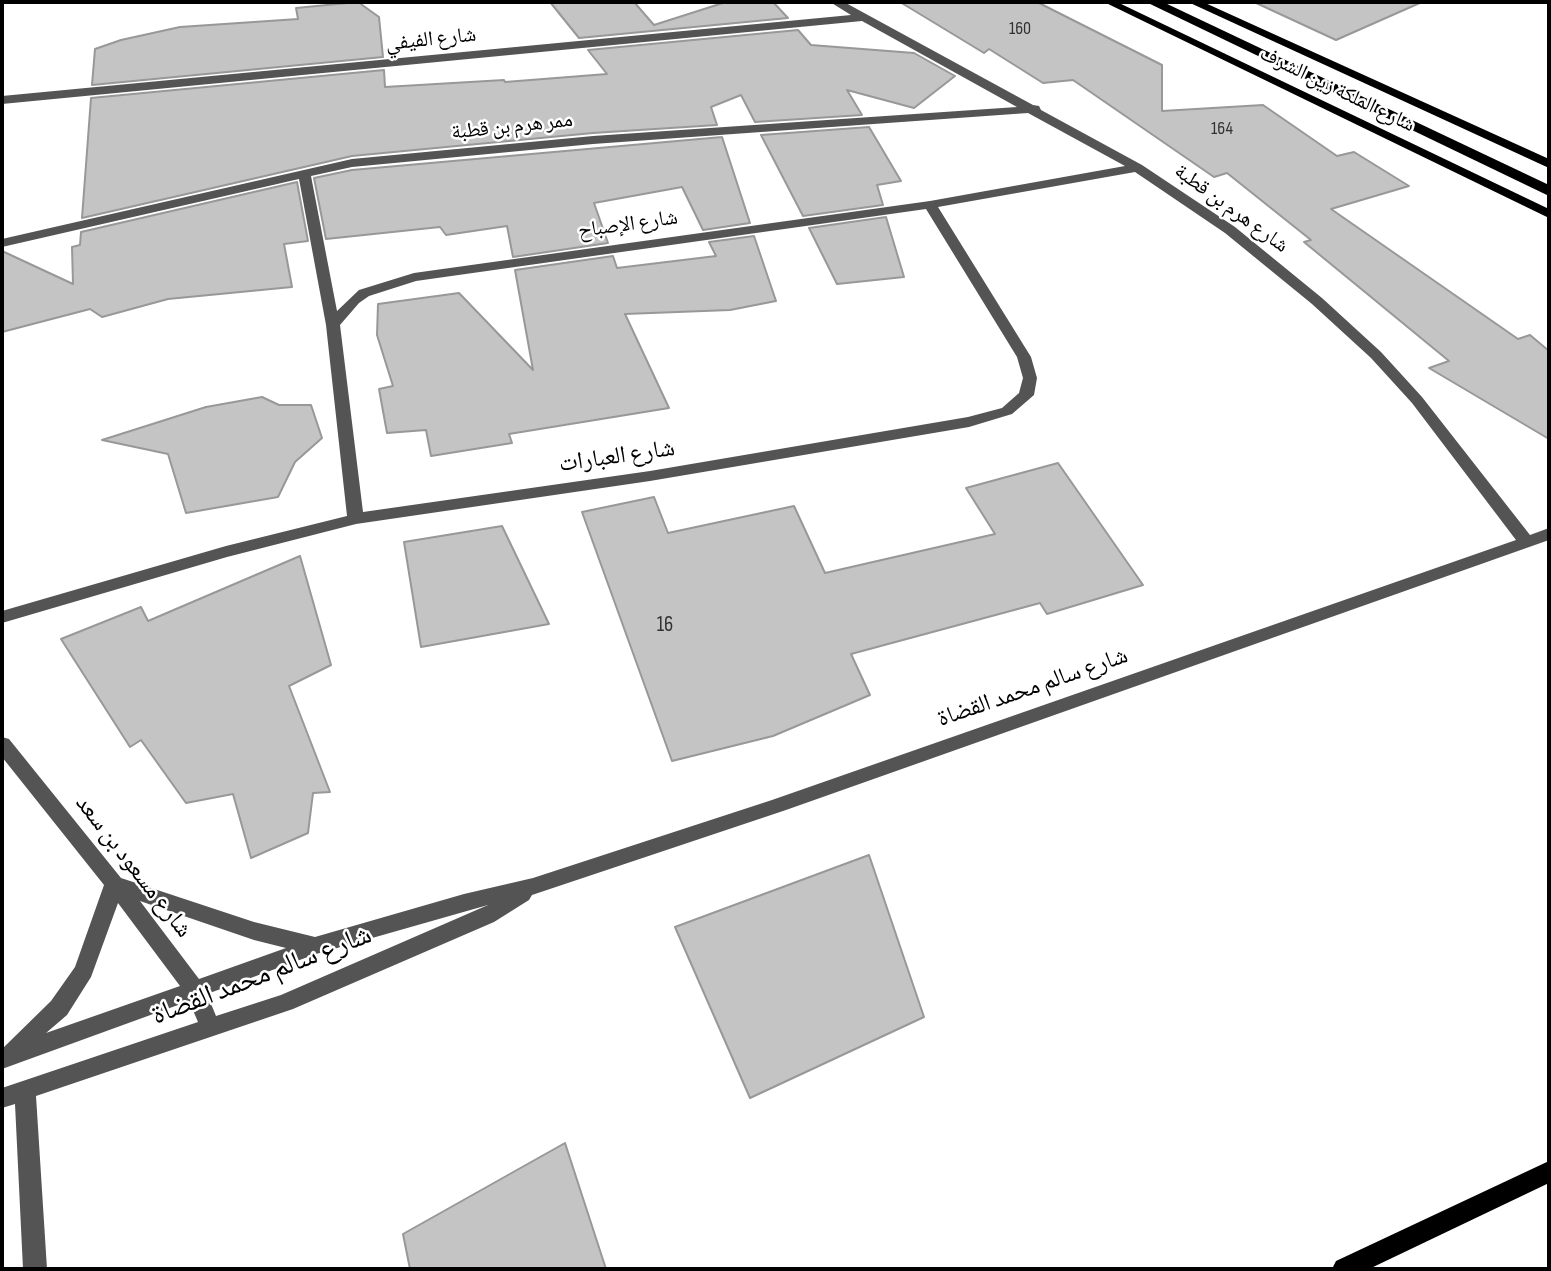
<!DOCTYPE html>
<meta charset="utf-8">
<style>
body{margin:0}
#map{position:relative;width:1551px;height:1271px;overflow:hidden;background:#fff;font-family:"Sofia Sans Condensed",sans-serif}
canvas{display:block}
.frame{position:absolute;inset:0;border:4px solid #000;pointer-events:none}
</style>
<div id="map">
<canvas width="1551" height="1271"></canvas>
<div class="frame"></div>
</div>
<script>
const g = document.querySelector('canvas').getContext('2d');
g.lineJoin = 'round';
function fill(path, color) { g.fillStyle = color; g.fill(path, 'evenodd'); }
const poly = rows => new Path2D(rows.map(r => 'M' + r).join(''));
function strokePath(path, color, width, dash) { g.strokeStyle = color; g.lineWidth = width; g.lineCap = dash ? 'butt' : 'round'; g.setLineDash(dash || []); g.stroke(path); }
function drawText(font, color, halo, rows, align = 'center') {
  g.font = font + ' "Sofia Sans Condensed","Noto Naskh Arabic",sans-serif'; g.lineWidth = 5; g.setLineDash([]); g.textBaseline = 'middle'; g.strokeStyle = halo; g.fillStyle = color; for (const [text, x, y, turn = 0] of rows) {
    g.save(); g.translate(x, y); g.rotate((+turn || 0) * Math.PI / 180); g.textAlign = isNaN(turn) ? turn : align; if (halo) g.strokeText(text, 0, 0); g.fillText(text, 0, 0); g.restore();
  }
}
const building = poly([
 [358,2,379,17,383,57,92,85,95,49,121,40,180,27,298,19,296,8,358,2],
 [550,2,634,2,654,25,726,2,773,2,788,18,579,38,550,2],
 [900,2,1037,2,1162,65,1162,111,1263,105,1337,156,1354,152,1409,186,1331,209,1518,339,1530,335,1549,351,1549,439,1429,368,1449,361,1304,242,1311,240,1227,173,1214,177,1073,80,1043,83,989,49,984,53,900,2],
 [1254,2,1422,2,1336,40,1254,2],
 [798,30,811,45,914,53,955,76,914,108,847,90,862,115,755,122,741,95,711,107,717,125,593,133,352,156,82,218,91,98,384,70,385,87,504,80,505,82,607,74,588,50,798,30],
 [869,127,901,181,877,185,883,205,803,216,761,135,869,127],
 [722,137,750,223,703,230,682,187,594,203,608,243,513,257,507,226,446,235,440,227,326,239,314,178,352,170,722,137],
 [297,182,308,241,284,244,292,287,168,299,102,317,90,309,2,332,2,251,73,284,72,247,80,245,81,232,297,182],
 [886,217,904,277,837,284,809,228,886,217],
 [754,236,776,301,730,310,625,314,669,408,509,434,512,443,431,456,426,430,387,433,379,389,393,386,377,335,378,304,459,293,533,370,515,270,613,256,617,268,716,256,709,242,754,236],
 [262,397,279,405,311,405,322,438,295,462,278,497,186,513,168,454,102,440,206,407,262,397],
 [1058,463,1143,585,1047,614,1040,603,851,654,870,695,773,736,672,761,582,512,654,497,668,533,794,506,825,573,995,534,966,488,1058,463],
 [502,526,549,624,421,647,404,542,502,526],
 [300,556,331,665,289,686,330,792,313,793,308,833,251,858,233,794,186,803,141,740,130,747,61,639,141,607,148,621,300,556],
 [869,855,924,1017,750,1098,675,927,869,855],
 [565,1143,606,1269,410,1269,403,1234,565,1143]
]);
fill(building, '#c4c4c4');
strokePath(building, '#989898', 2);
fill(poly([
 [830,2,844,2,1033,105,1039,106,1041,110,1142,165,1235,227,1322,298,1381,352,1422,397,1530,535,1549,528,1549,540,786,810,532,895,529,900,494,922,293,1009,36,1096,47,1269,23,1269,15,1104,2,1108,2,1088,198,1022,189,1001,2,1069,2,1049,51,1001,75,967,104,885,2,757,2,737,9,739,121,878,254,922,315,937,464,894,533,878,772,800,1516,540,1412,403,1371,358,1312,304,1225,233,1135,172,938,207,1031,357,1037,378,1034,395,1012,414,969,427,650,481,356,524,227,557,2,623,2,611,226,546,347,516,326,325,299,179,2,247,2,239,352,159,593,136,1017,107,862,21,2,104,2,96,851,15,830,2],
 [1028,113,1125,166,930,201,414,273,359,290,337,311,311,176,352,167,593,144,1028,113],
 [926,209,1017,357,1023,378,1019,393,1002,408,968,417,650,471,363,512,340,325,359,303,369,296,416,281,926,209],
 [140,901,254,940,286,948,199,979,140,901],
 [118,903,180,986,46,1033,67,1015,91,977,118,903],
 [488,905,281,995,216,1016,207,994,316,954,488,905]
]), '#545454');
fill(poly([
 [1104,2,1117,2,1549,209,1549,218,1104,2],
 [1188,2,1203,2,1549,159,1549,168,1188,2],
 [1549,1161,1549,1183,1369,1269,1332,1269,1336,1261,1549,1161]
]), '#000');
fill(poly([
 [1146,2,1163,2,1549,185,1549,196,1146,2]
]), '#000');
drawText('18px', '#313131', null, [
 ["160",1020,29],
 ["164",1222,129]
]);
drawText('21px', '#000', '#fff', [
 ["شارع الفيفي",431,40,-6],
 ["شارع الملكة زين الشرف",1337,90,26],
 ["ممر هرم بن قطبة",512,127,-6],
 ["شارع هرم بن قطبة",1231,209,36],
 ["شارع الإصباح",628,225,-8]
]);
drawText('21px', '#313131', null, [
 ["16",665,626]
]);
drawText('24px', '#000', '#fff', [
 ["شارع العبارات",617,457,-8],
 ["شارع سالم محمد القضاة",1033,688,-19],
 ["شارع مسعود بن سعد",133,867,52]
]);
drawText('28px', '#000', '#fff', [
 ["شارع سالم محمد القضاة",262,976,-21]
]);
</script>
